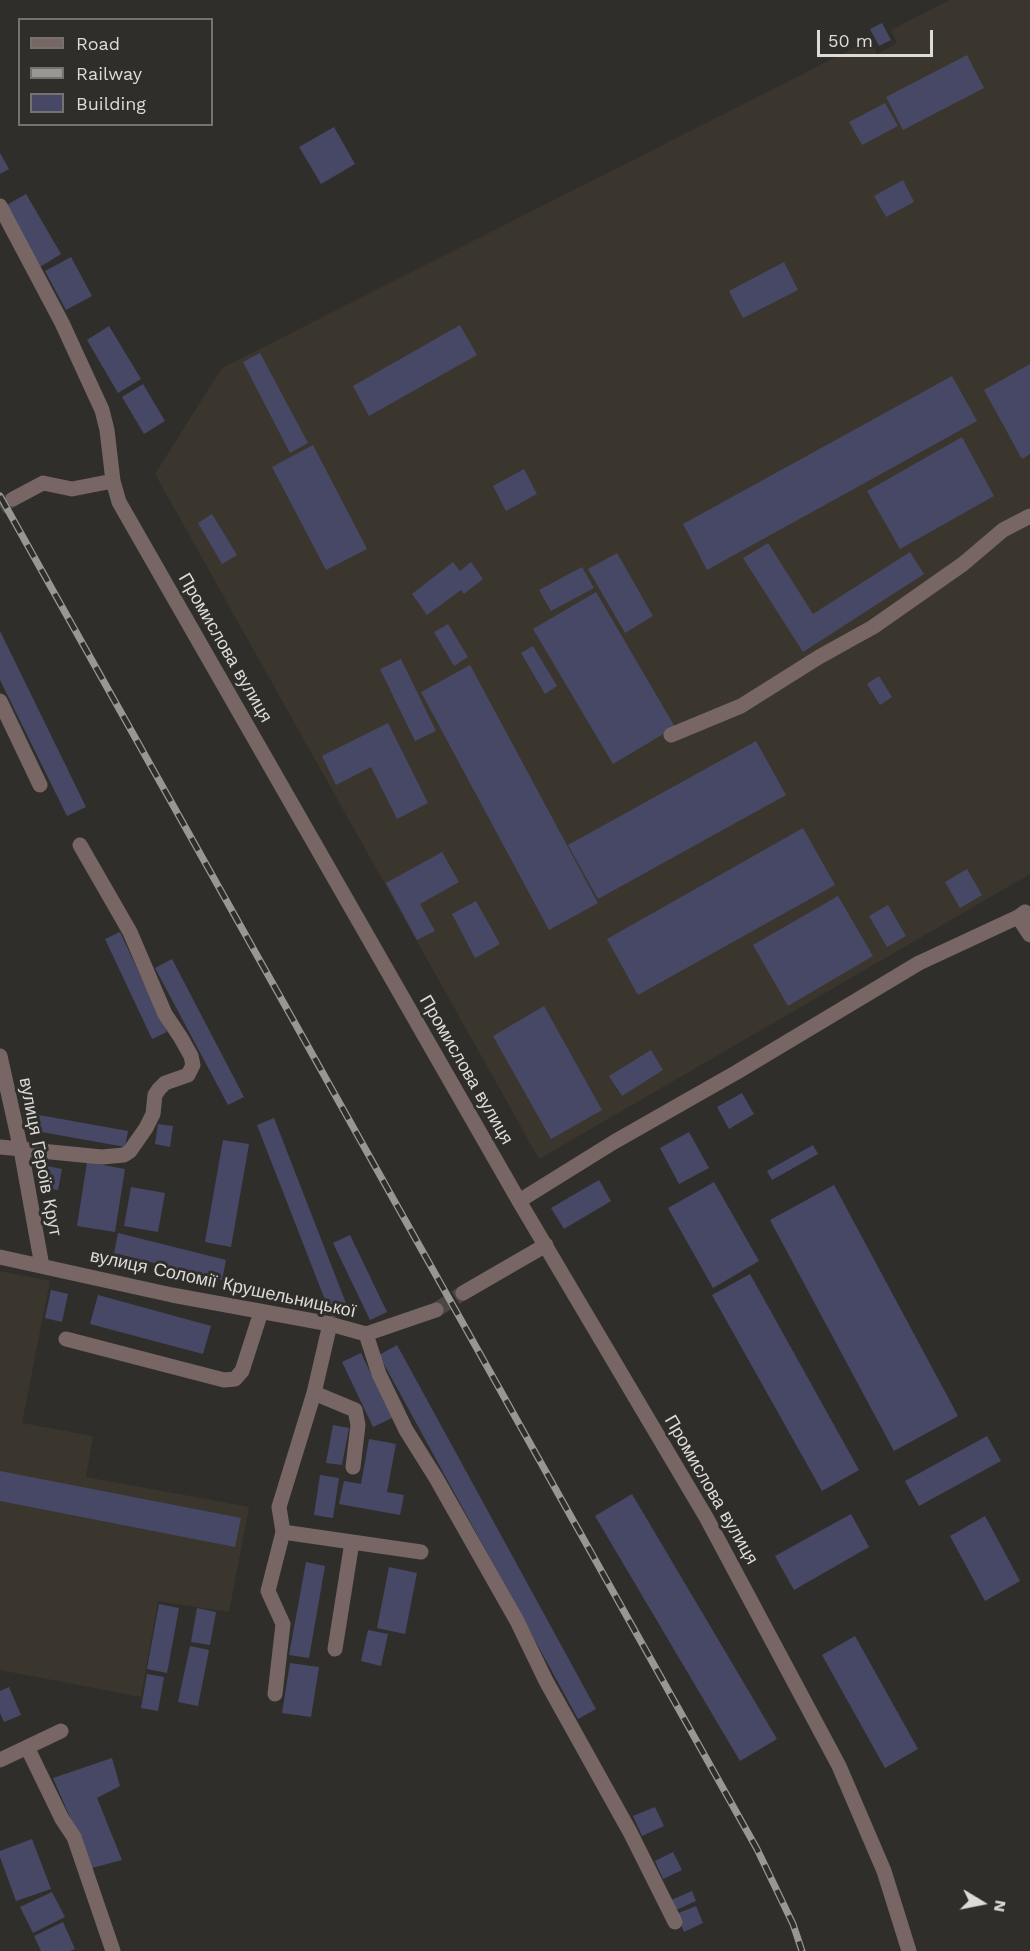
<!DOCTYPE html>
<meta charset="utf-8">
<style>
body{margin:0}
#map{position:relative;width:1030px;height:1951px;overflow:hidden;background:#302e2b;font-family:"Work Sans",sans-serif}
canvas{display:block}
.legend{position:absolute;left:18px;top:18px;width:195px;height:108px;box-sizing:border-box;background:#302e2b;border:2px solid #757370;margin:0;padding:8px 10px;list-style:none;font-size:18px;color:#dcdbd8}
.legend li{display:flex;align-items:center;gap:12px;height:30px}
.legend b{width:30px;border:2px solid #757370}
.north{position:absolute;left:952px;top:1873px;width:60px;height:60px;-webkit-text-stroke:4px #302e2b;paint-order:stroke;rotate:100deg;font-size:16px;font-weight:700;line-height:24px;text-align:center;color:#dcdbd8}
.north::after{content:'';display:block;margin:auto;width:21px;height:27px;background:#dcdbd8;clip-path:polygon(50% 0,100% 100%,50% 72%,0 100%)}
.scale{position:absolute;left:817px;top:30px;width:116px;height:27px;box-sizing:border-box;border:3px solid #dcdbd8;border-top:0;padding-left:8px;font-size:18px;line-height:21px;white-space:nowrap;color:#dcdbd8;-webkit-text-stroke:4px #302e2b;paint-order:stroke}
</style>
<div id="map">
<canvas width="1030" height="1951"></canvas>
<ul class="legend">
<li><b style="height:8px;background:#776663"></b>Road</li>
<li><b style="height:8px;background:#989794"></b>Railway</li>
<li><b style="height:16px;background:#474866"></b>Building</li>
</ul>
<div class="north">N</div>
<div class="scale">50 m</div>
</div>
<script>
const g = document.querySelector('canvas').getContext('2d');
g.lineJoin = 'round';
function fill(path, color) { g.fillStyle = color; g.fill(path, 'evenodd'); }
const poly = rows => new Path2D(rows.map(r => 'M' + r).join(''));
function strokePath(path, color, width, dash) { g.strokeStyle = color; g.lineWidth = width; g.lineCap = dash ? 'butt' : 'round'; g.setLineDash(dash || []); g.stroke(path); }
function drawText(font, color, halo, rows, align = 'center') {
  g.font = font + ' "Work Sans",sans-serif'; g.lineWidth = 6; g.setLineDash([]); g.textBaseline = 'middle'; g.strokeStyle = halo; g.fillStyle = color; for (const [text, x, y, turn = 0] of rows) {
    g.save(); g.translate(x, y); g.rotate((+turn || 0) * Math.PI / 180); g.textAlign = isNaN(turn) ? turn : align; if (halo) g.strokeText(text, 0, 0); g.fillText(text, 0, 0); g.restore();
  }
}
fill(poly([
 [950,0,1030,0,1030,874,539,1159,155,474,222,368,870,40,877,54,897,43,891,30],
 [0,1271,50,1281,22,1423,93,1436,86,1477,249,1507,229,1612,158,1601,141,1697,0,1670]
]), '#3a362d');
fill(poly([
 [882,23,891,40,879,46,870,29],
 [967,55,984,88,903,130,886,97],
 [885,103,898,126,862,145,849,122],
 [334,127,355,164,321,184,299,147],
 [0,153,9,169,0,174],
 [903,180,914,202,886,217,874,196],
 [26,194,61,254,40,267,5,206],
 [71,257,92,296,66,310,45,271],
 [784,262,798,290,743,318,729,291],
 [460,325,477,355,369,416,353,386],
 [109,326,141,379,118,393,87,340],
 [260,353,308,443,290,453,243,362],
 [1030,364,1030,454,1022,459,984,390],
 [952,376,977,421,707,570,683,524],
 [143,384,165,421,144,434,122,397],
 [962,437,994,496,900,549,867,491],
 [313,445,367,549,326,570,272,467],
 [524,469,537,494,506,511,493,486],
 [212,514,237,555,222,564,198,523],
 [768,543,813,614,910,552,924,574,803,652,743,558],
 [617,553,653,616,625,633,588,569],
 [453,562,460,571,471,562,483,579,464,594,461,590,427,615,412,594],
 [582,567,594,588,551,611,539,590],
 [596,592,675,727,613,764,533,629],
 [448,624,468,657,454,666,434,632],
 [0,631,86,807,67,816,0,680],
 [533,646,557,686,545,694,521,653],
 [401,659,436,731,415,741,380,669],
 [470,665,598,903,549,930,421,692],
 [879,676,892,697,880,705,867,684],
 [388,723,428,803,397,819,371,767,336,785,322,756],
 [756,741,786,795,598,899,568,845],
 [803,828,835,885,638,995,607,939],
 [442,852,459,882,420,904,435,931,417,940,386,883],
 [967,869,982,895,960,908,945,882],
 [838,896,873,956,788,1006,753,945],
 [476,901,500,944,475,958,452,914],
 [888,905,906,936,887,947,869,916],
 [120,932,167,1032,152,1039,105,939],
 [172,959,244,1097,228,1105,155,968],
 [544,1006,602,1110,551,1139,493,1036],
 [651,1050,663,1070,622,1096,609,1076],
 [742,1093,754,1114,729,1129,717,1107],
 [39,1115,128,1131,125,1147,36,1131],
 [274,1118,349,1311,332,1318,257,1125],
 [158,1124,173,1126,170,1147,155,1144],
 [689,1132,709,1168,679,1184,660,1148],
 [223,1140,249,1144,231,1247,205,1242],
 [813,1145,818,1154,772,1180,767,1171],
 [87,1162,125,1169,115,1232,77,1226],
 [42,1165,62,1169,58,1190,38,1187],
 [599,1180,611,1201,564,1229,551,1208],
 [714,1182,759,1261,713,1288,668,1208],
 [834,1185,958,1416,894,1451,770,1220],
 [131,1187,165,1193,158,1232,124,1226],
 [118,1233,226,1260,222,1280,114,1253],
 [350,1235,387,1312,370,1320,333,1243],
 [750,1274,859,1470,822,1491,712,1295],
 [51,1290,68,1294,62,1322,45,1318],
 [98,1295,211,1326,203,1354,90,1324],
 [397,1345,596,1709,578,1719,379,1355],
 [361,1353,392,1418,373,1427,342,1362],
 [333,1425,349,1428,342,1465,326,1463],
 [987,1436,1001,1461,919,1506,905,1481],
 [369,1439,396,1444,387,1492,404,1495,400,1515,339,1504,344,1481,361,1484],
 [0,1471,241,1518,235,1547,0,1501],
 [320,1475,339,1478,333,1518,314,1515],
 [632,1494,777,1739,740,1761,595,1516],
 [851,1514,869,1547,794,1590,775,1556],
 [985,1516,1020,1581,985,1601,950,1536],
 [306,1562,325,1566,309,1658,289,1655],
 [389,1567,417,1573,405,1634,377,1628],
 [159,1604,179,1608,167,1673,147,1669],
 [197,1608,216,1612,210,1645,191,1642],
 [368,1630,388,1634,381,1666,361,1661],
 [855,1636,918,1749,885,1768,822,1655],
 [190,1646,209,1650,198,1706,178,1702],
 [290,1663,319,1667,311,1717,282,1713],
 [147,1674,164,1677,158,1711,141,1708],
 [9,1687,21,1715,4,1722,0,1713,0,1691],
 [112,1758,120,1786,97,1798,122,1860,92,1868,53,1778],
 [655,1807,664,1826,642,1836,633,1816],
 [32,1839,51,1889,16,1901,0,1857,0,1851],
 [673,1852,682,1870,663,1879,655,1861],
 [692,1891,696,1901,676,1910,671,1900],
 [52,1892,65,1917,33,1933,20,1907],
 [696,1906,703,1923,684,1932,676,1914],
 [63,1922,75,1949,70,1951,41,1951,34,1936]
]), '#474866');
strokePath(poly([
 [0,507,13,499],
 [436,1310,463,1293]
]), '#4a4845', 15, [15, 8]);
strokePath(poly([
 [0,206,62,323,102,410,107,430,113,481,119,502,519,1201,706,1517,839,1766,884,1871,909,1951],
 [13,499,43,483,72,489,113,481],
 [0,701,40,785],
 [671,735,741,706,819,657,873,627,963,564,1003,530,1030,516],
 [1025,912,1018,917,1030,935],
 [0,1056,21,1150,42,1266],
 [0,1147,102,1157,124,1155,130,1151,146,1128,153,1114,155,1095,159,1089,165,1083,188,1075,193,1065,191,1056,181,1038,165,1014,130,932,80,845],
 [519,1201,614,1142,737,1072,919,963,1018,917,1030,917],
 [0,1257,172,1295,330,1324,366,1334,436,1310],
 [463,1293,546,1245],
 [366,1334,379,1374,406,1430,436,1478,517,1621,546,1681,630,1832,675,1922],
 [66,1339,224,1380,235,1379,242,1371,261,1312],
 [314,1393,355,1410,358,1425,353,1467],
 [283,1532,421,1552],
 [335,1649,352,1542],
 [275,1694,283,1624,268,1591,283,1532,279,1507,314,1393,330,1324],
 [27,1747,62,1819,74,1837,113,1951],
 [0,1760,61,1731]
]), '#776663', 15);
const rail = poly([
 [0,496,757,1849,793,1924,802,1951]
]);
strokePath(rail, '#989794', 7);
strokePath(rail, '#302e2b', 4.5, [14]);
drawText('18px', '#dcdbd8', '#302e2b', [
 ["Промислова вулиця",225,648,60],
 ["Промислова вулиця",466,1070,60],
 ["вулиця Героїв Крут",40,1157,79],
 ["вулиця Соломії Крушельницької",223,1284,12],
 ["Промислова вулиця",711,1490,60]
]);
</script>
